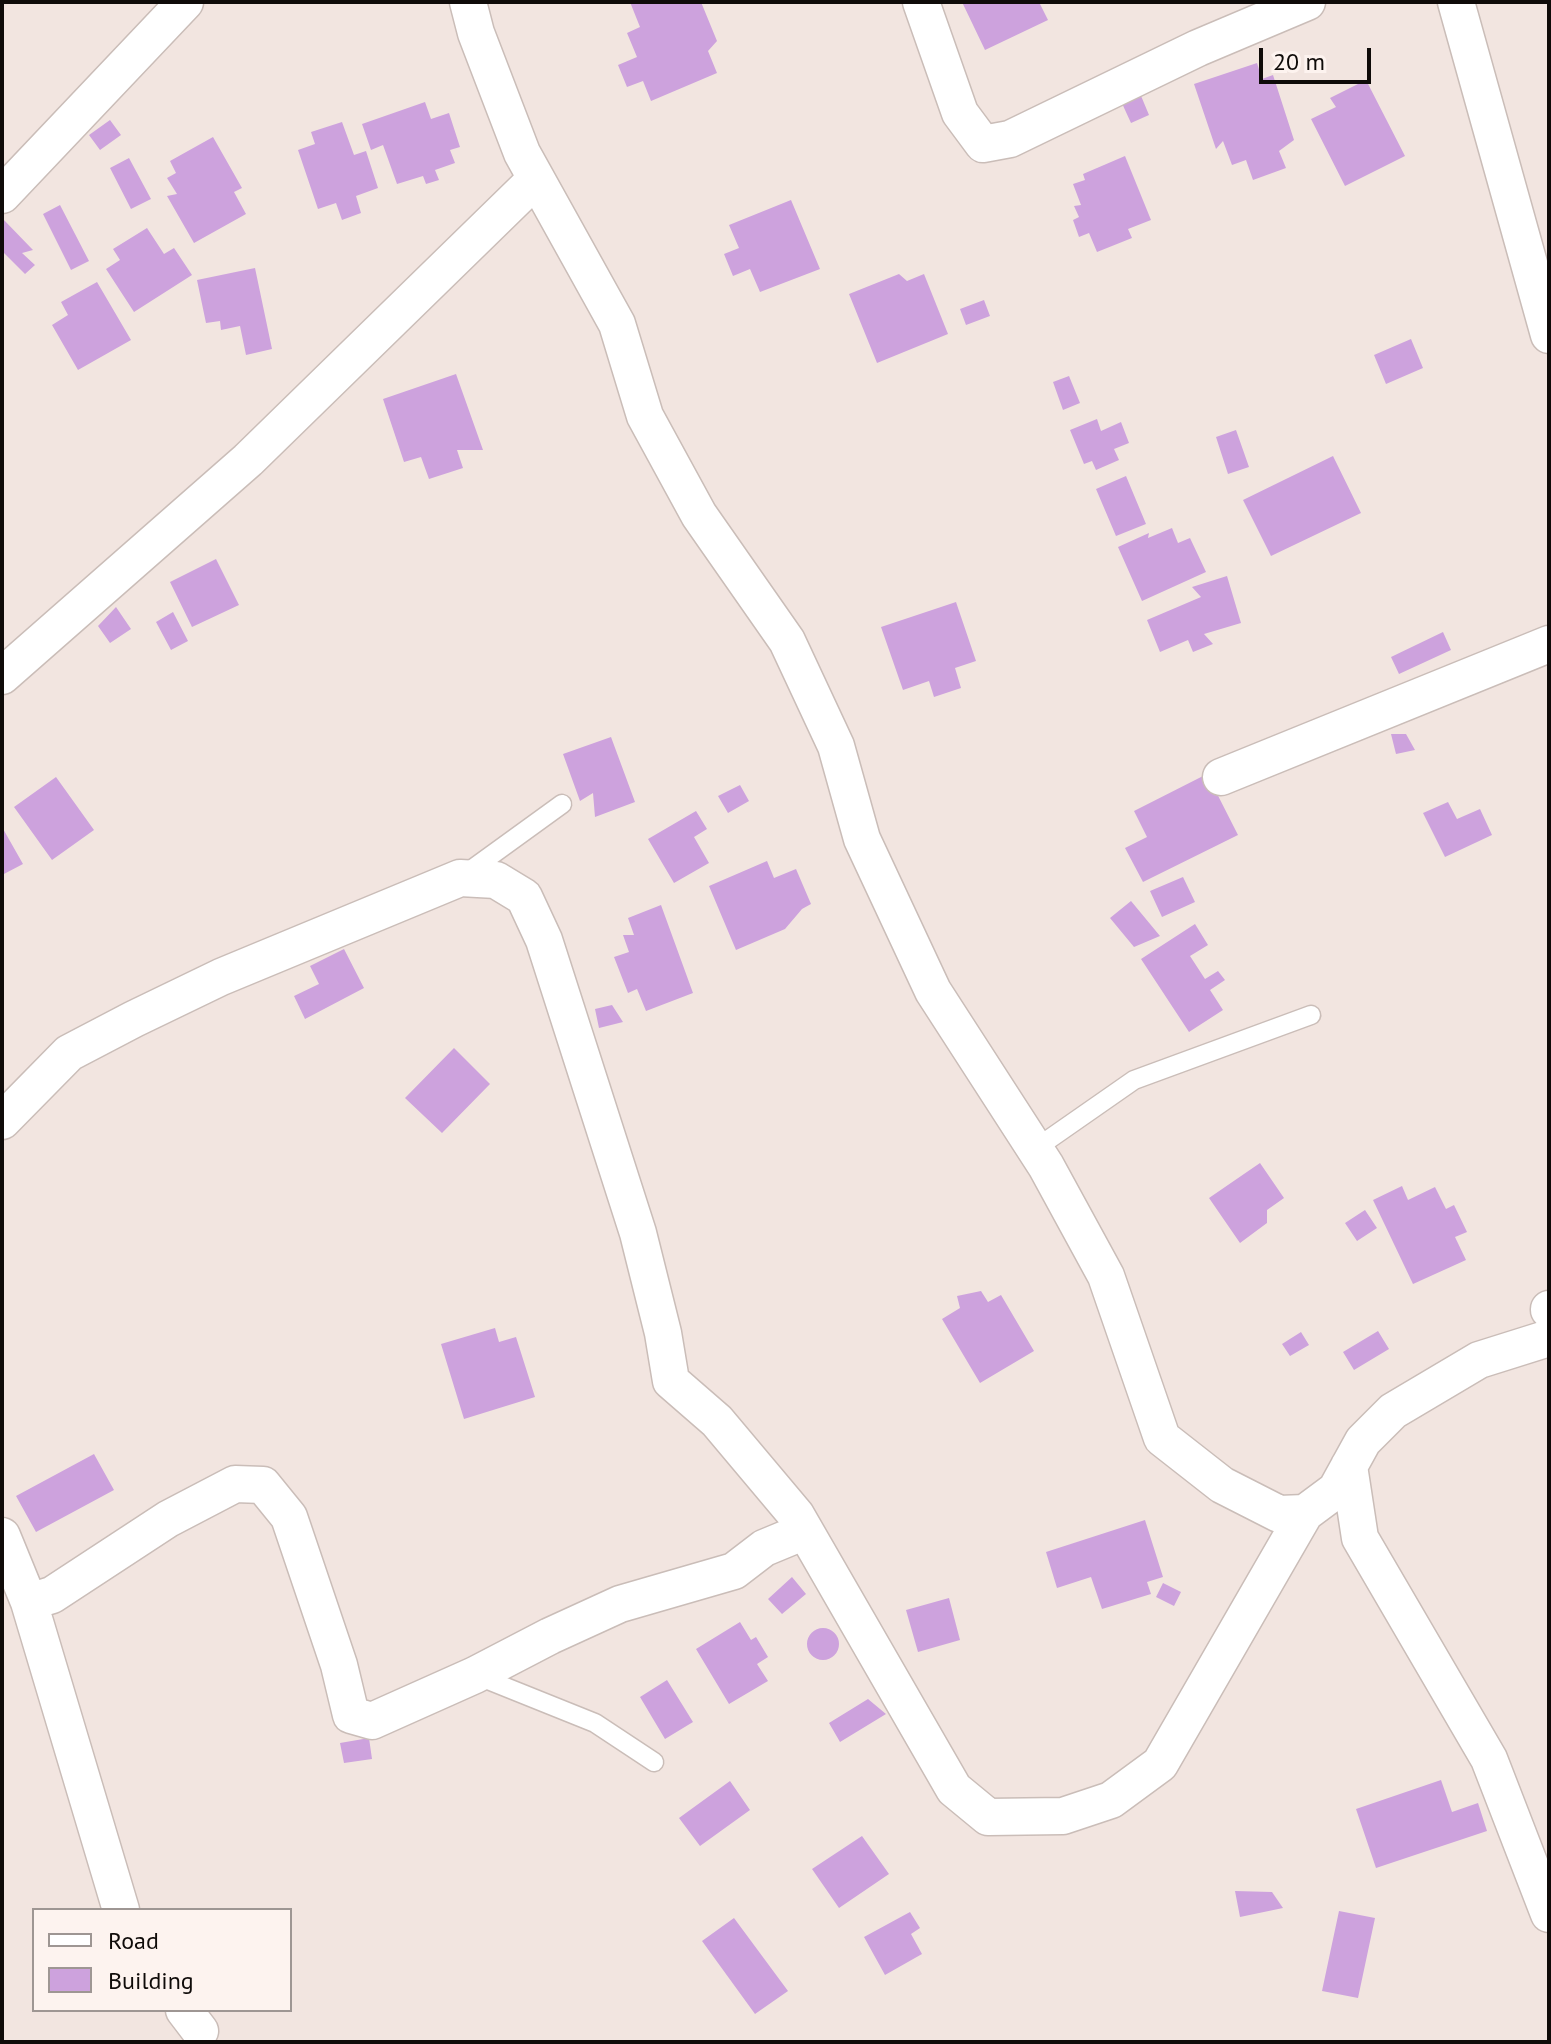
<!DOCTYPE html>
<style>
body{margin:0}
#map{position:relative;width:1551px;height:2044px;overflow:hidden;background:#f2e5e0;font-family:"PT Sans",sans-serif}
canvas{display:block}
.frame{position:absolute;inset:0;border:4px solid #0f0b09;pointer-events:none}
.legend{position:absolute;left:32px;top:1908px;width:260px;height:104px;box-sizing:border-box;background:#fdf3ef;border:2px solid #9e9693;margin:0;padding:10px 14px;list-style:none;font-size:24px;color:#0f0b09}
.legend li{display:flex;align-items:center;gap:16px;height:40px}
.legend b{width:40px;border:2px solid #9e9693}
.scale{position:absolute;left:1259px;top:48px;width:112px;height:36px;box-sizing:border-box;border:4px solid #0f0b09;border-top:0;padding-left:10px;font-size:24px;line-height:28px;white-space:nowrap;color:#0f0b09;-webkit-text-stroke:6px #fdf3ef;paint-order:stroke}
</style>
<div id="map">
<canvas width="1551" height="2044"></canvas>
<div class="frame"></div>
<ul class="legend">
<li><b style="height:10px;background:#fff"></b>Road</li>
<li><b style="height:22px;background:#cda2dd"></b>Building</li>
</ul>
<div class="scale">20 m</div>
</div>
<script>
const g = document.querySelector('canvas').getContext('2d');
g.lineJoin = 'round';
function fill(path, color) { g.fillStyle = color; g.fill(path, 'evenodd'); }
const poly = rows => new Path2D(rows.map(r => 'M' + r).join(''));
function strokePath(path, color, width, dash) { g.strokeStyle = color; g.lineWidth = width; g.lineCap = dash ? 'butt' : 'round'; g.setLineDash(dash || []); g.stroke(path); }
fill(poly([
 [630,2,701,2,717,41,708,51,717,73,651,101,643,81,627,87,618,65,637,57,627,33,640,27],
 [962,2,1039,2,1048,20,985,50],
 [1257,63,1262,79,1273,75,1294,140,1279,151,1286,168,1253,180,1246,160,1232,165,1223,141,1216,149,1194,84],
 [1366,80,1405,156,1345,186,1311,119,1336,107,1330,98],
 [1139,91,1149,115,1131,123,1120,99],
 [425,102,431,119,449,113,460,147,450,150,455,163,435,170,439,180,426,184,423,176,397,184,383,145,371,150,362,124],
 [110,120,121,135,100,150,89,135],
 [342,122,354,155,366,151,378,188,356,196,361,213,342,220,336,203,318,209,298,150,315,144,311,132],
 [213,137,242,188,234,192,246,214,194,243,167,196,177,194,167,178,176,173,170,161],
 [1125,156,1151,220,1128,229,1132,238,1097,252,1089,233,1079,237,1073,220,1079,217,1074,206,1081,205,1073,184,1085,180,1083,174],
 [129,158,151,199,131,209,110,168],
 [791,200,820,269,760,292,750,269,733,276,724,254,739,248,729,225],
 [60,205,89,261,71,270,43,214],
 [2,218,33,250,22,253,35,265,25,274,2,251],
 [147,228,164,254,174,248,192,275,134,312,106,269,120,260,113,249],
 [255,268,272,349,246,355,240,326,221,330,220,321,206,323,197,280],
 [899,274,907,281,924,274,948,334,877,363,849,294],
 [97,282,131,340,78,370,52,325,68,315,61,302],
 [984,300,990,316,966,325,960,309],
 [1411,339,1423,368,1386,384,1374,355],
 [456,374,483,450,457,450,463,468,429,479,421,457,404,462,383,399],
 [1069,376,1080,403,1063,410,1053,382],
 [1097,419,1101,431,1121,422,1129,443,1114,449,1119,460,1096,470,1092,461,1084,464,1070,430],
 [1236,430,1249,467,1228,474,1216,437],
 [1333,456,1361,513,1271,556,1243,500],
 [1126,476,1146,524,1116,536,1096,489],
 [1172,528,1178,543,1190,538,1206,572,1142,601,1118,547,1149,533,1148,538],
 [216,559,239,605,192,627,170,582],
 [1227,576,1241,623,1204,634,1213,644,1193,652,1188,640,1160,652,1147,620,1201,597,1192,587],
 [956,602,976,661,955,668,961,688,934,697,929,681,903,690,881,627],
 [116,607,131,629,110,643,98,626],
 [173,612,188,641,171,650,156,622],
 [1443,632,1451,650,1399,674,1391,657],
 [1391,734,1406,734,1415,750,1396,754],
 [611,737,635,802,595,817,593,793,580,801,563,754],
 [1207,774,1238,835,1143,882,1125,848,1147,837,1134,811],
 [56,777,94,830,52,860,14,807],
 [740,785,749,801,728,813,718,796],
 [1448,802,1457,819,1480,809,1492,835,1445,857,1423,813],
 [696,811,707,829,694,837,709,863,674,883,648,839],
 [2,827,23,864,2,875],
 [767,861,774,878,796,869,811,904,802,909,785,929,736,950,709,886],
 [1183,877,1195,902,1162,917,1150,891],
 [1131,901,1160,936,1134,947,1110,918],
 [661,905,693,993,646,1011,637,989,628,993,614,957,629,952,623,935,634,935,628,918],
 [1195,924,1208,945,1190,956,1205,979,1218,971,1225,980,1210,990,1223,1010,1189,1032,1141,959],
 [344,949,364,988,305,1019,294,996,319,984,310,966],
 [612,1005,623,1022,599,1028,595,1009],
 [454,1048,490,1084,442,1133,405,1098],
 [1260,1163,1284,1198,1267,1210,1267,1223,1240,1243,1209,1198],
 [1402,1186,1408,1200,1435,1187,1446,1209,1454,1205,1467,1232,1455,1237,1466,1260,1413,1284,1373,1200],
 [1365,1210,1377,1228,1357,1241,1345,1223],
 [981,1291,988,1302,1001,1295,1034,1351,980,1383,942,1319,960,1308,957,1296],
 [495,1328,499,1342,516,1337,535,1397,464,1419,441,1344],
 [1378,1331,1389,1349,1354,1370,1343,1352],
 [1301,1332,1309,1345,1290,1356,1282,1344],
 [94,1454,114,1490,36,1532,16,1496],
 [1145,1520,1163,1577,1147,1582,1151,1594,1102,1609,1091,1577,1057,1588,1046,1552],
 [792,1577,806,1594,782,1614,768,1599],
 [1163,1583,1181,1592,1174,1606,1156,1597],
 [949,1598,960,1640,918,1652,906,1610],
 [740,1622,751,1640,756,1637,768,1657,757,1664,768,1681,729,1704,696,1649],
 '807 1644a16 16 0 1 1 32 0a16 16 0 1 1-32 0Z',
 [667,1680,693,1722,665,1739,640,1697],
 [868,1699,886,1714,840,1742,829,1723],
 [369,1738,372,1759,344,1763,340,1743],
 [1441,1780,1452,1812,1478,1803,1487,1831,1376,1868,1356,1809],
 [730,1781,750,1810,700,1846,679,1818],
 [862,1836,889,1874,839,1908,812,1869],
 [1235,1891,1272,1892,1283,1908,1240,1917],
 [1339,1911,1375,1918,1358,1998,1322,1991],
 [910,1912,920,1928,911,1934,922,1954,885,1975,864,1937],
 [734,1918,788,1991,755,2014,702,1941]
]), '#cda2dd');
const service = poly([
 [464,875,562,804],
 [1035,1149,1134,1080,1311,1015],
 [478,1676,595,1723,654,1762]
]);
const minor = poly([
 [468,2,476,33,522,153,617,324,645,416,699,515,787,641,836,746,862,839,933,991,1046,1166,1106,1276,1162,1438,1222,1485,1279,1514,1305,1513,1336,1490,1363,1441,1393,1411,1479,1360,1549,1338],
 [921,2,960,113,983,144,1010,139,1198,48,1307,2],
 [1456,2,1549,335],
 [2,195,185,2],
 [2,676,248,460,536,179],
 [1221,777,1549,644],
 [2,1121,69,1053,134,1019,221,977,460,878,496,880,524,897,544,940,638,1233,663,1333,671,1381,717,1421,796,1515,954,1789,988,1817,1063,1816,1111,1800,1160,1764,1305,1513],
 [1549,1309,1549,1310],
 [1349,1466,1360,1538,1489,1759,1549,1914],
 [2,1536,29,1602,121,1910],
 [29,1602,52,1595,168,1519,235,1484,263,1485,289,1517,339,1665,351,1715,372,1721,475,1675,550,1636,620,1604,734,1571,764,1548,805,1531],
 [184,2010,200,2031]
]);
strokePath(service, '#cabdb8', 21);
strokePath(minor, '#cabdb8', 39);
strokePath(service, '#fff', 18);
strokePath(minor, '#fff', 36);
</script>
